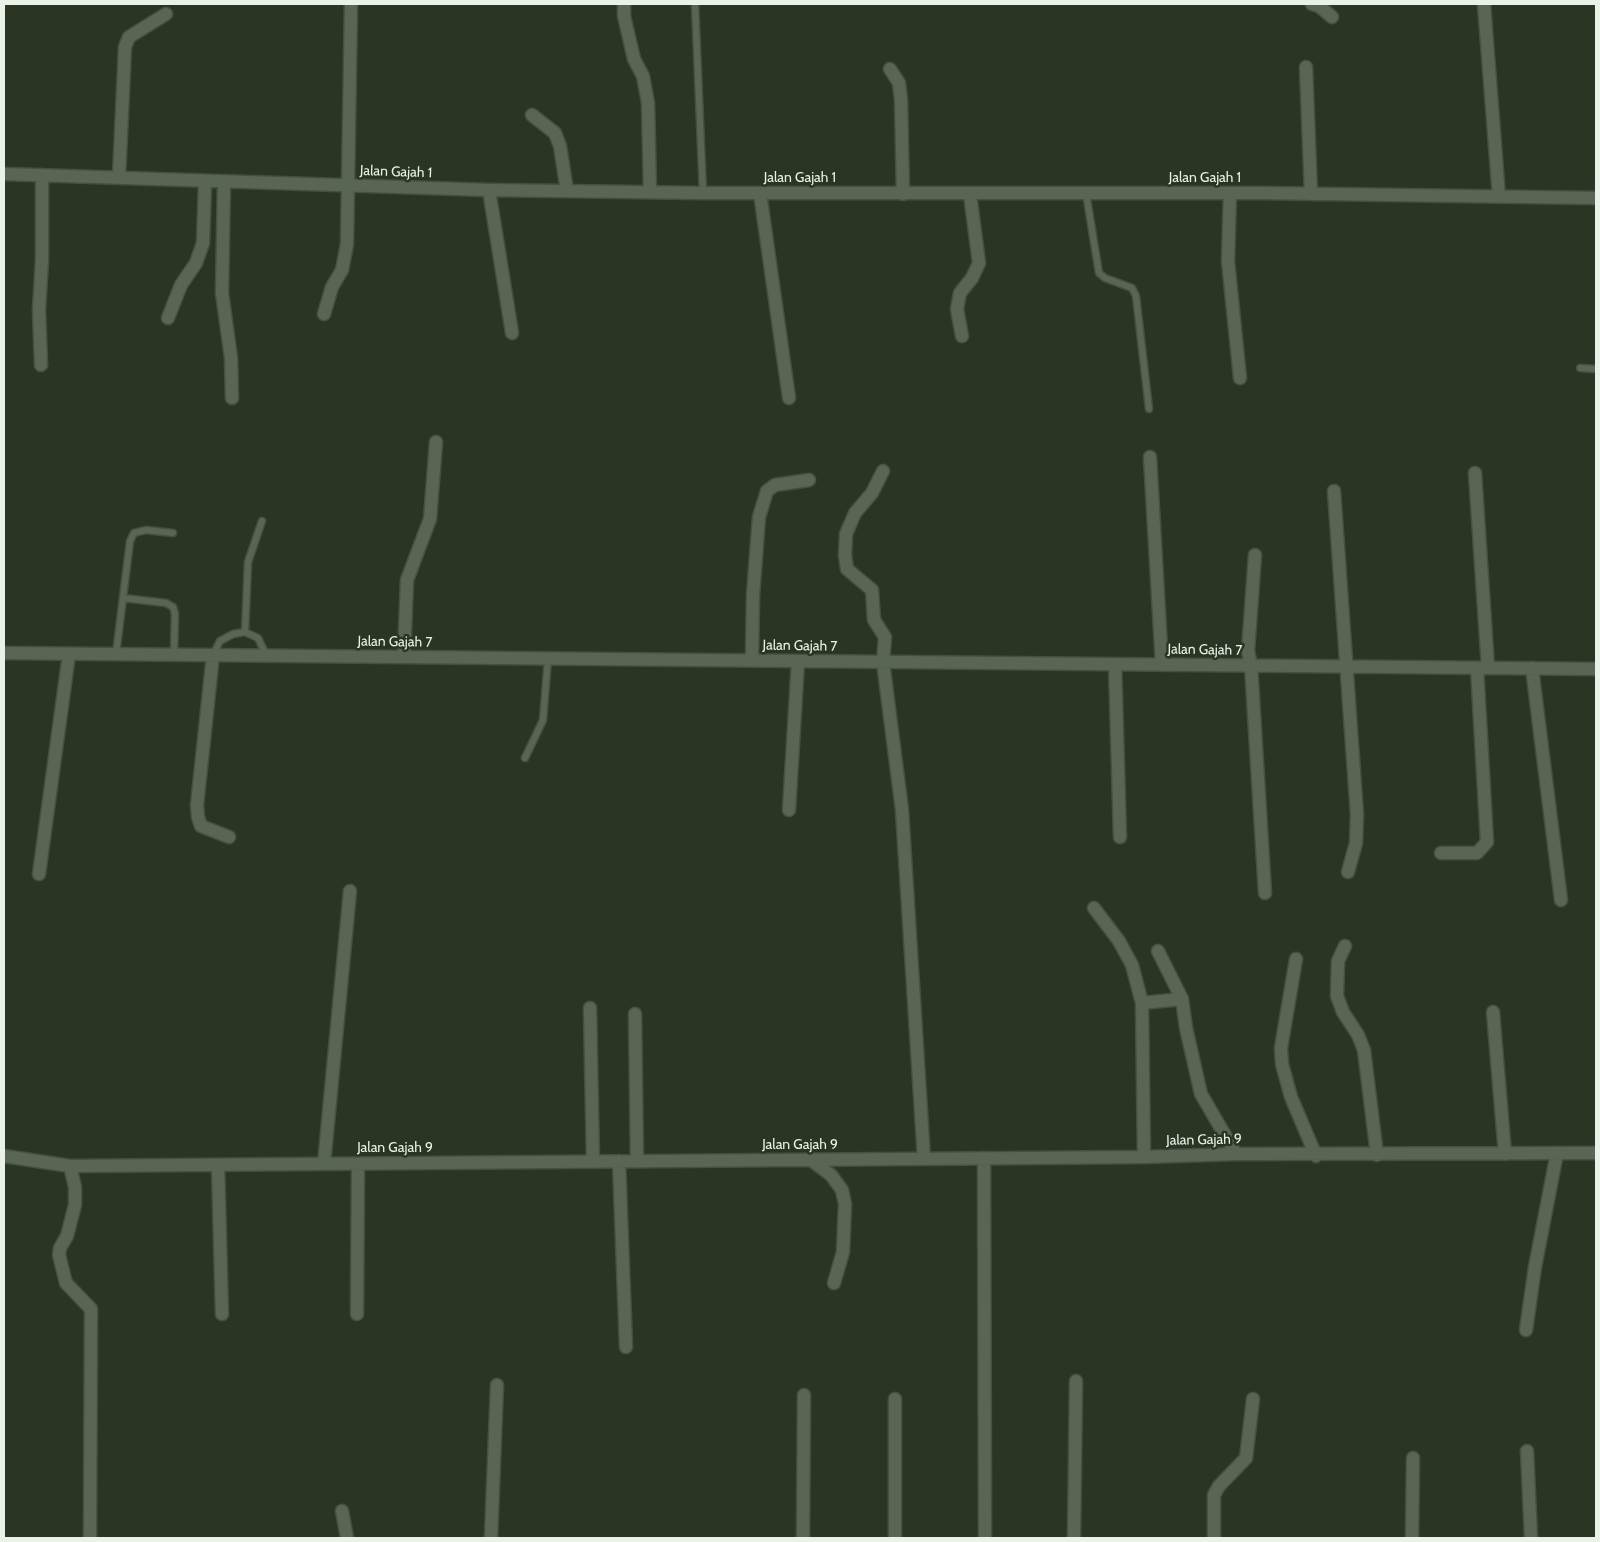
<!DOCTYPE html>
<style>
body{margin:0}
#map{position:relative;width:1600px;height:1542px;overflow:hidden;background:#2b3524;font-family:Cabin,sans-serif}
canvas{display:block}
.frame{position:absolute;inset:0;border:5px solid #eaf1e6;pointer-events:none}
</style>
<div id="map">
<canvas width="1600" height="1542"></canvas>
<div class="frame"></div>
</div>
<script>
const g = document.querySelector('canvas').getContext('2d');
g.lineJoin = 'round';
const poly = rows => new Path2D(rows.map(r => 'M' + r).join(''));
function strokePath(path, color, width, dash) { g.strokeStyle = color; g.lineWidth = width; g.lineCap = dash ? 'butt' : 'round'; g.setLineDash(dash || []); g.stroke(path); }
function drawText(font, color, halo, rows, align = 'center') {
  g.font = font + ' Cabin,sans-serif'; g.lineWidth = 5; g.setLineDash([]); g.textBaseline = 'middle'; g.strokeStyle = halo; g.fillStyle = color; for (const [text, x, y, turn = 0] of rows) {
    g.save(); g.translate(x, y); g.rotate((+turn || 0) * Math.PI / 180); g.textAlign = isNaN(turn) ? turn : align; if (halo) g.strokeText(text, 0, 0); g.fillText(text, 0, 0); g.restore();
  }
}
const service = poly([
 [695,4,703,193],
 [1086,193,1099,273,1105,278,1132,288,1136,296,1149,409],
 [1580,368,1596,369],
 [123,598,166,603,173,607,175,614,174,655],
 [245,632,248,562,262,521],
 [116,654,130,541,134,533,146,530,173,533],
 [213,655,220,641,233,634,245,632,258,638,266,655],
 [525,758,543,720,548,658]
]);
const minor = poly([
 [624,4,624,16,634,59,643,76,648,103,650,192],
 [1312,4,1319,6,1332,17],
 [1484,4,1499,197],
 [1306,67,1311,194],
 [890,69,899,83,901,100,903,194],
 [532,115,555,133,560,146,567,191],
 [4,174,489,190,703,193,1261,193,1596,198],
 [119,177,125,47,129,37,166,14],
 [224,183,222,293,231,358,232,398],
 [489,190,512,333],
 [760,193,789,398],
 [1230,193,1228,261,1240,378],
 [324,314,332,287,342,270,347,244,351,4],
 [168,318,181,285,196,263,203,243,205,182],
 [962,336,957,309,960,293,972,278,979,263,970,194],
 [41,365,39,310,42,259,42,175],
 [1150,457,1162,665],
 [883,471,872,493,855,513,846,534,845,555,847,569,872,590,874,620,885,637,883,662,902,810,924,1159],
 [1475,473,1488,668],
 [1334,491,1357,815,1356,843,1348,872],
 [1255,555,1248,651,1251,665,1265,893],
 [4,653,1596,669],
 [213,655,197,805,198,817,201,826,229,837],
 [404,657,407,580,430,519,436,442],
 [752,660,753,595,759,517,767,491,775,485,809,480],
 [1115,664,1120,837],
 [1532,668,1561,900],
 [789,810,798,661],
 [1441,853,1477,853,1487,842,1477,668],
 [39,874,69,654],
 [1094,908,1119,941,1132,965,1142,1003,1144,1157],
 [1345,946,1338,961,1337,996,1343,1012,1358,1035,1364,1050,1377,1155],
 [1158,951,1182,999,1186,1028,1201,1094,1236,1154],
 [1296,959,1281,1048,1282,1064,1291,1097,1316,1156],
 [1142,1003,1182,999],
 [590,1008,593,1162],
 [1493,1012,1505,1154],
 [635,1014,637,1161],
 [4,1156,70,1166,1144,1157,1236,1154,1596,1153],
 [984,1158,985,1538],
 [811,1160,831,1175,842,1190,845,1204,843,1252,834,1283],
 [619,1161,626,1347],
 [324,1164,350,891],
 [218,1165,222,1314],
 [70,1166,75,1187,75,1205,67,1236,60,1248,59,1255,66,1283,91,1309,90,1538],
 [357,1314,358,1164],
 [1526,1330,1535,1267,1557,1153],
 [1527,1451,1531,1538],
 [342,1511,347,1538],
 [491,1538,497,1385],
 [803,1538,804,1395],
 [895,1538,895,1399],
 [1074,1538,1076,1381],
 [1214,1538,1214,1495,1219,1486,1246,1458,1253,1399],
 [1412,1538,1413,1458]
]);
strokePath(service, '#474f41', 9);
strokePath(minor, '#474f41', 15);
strokePath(service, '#5a6654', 6);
strokePath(minor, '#5a6654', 12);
drawText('14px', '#eaf1e6', '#2b3524', [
 ["Jalan Gajah 1",396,172,2],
 ["Jalan Gajah 1",800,178],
 ["Jalan Gajah 1",1205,178],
 ["Jalan Gajah 7",395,642,1],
 ["Jalan Gajah 7",800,646,1],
 ["Jalan Gajah 7",1205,650,1],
 ["Jalan Gajah 9",1204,1140,-1],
 ["Jalan Gajah 9",800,1145],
 ["Jalan Gajah 9",395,1148]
]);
</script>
